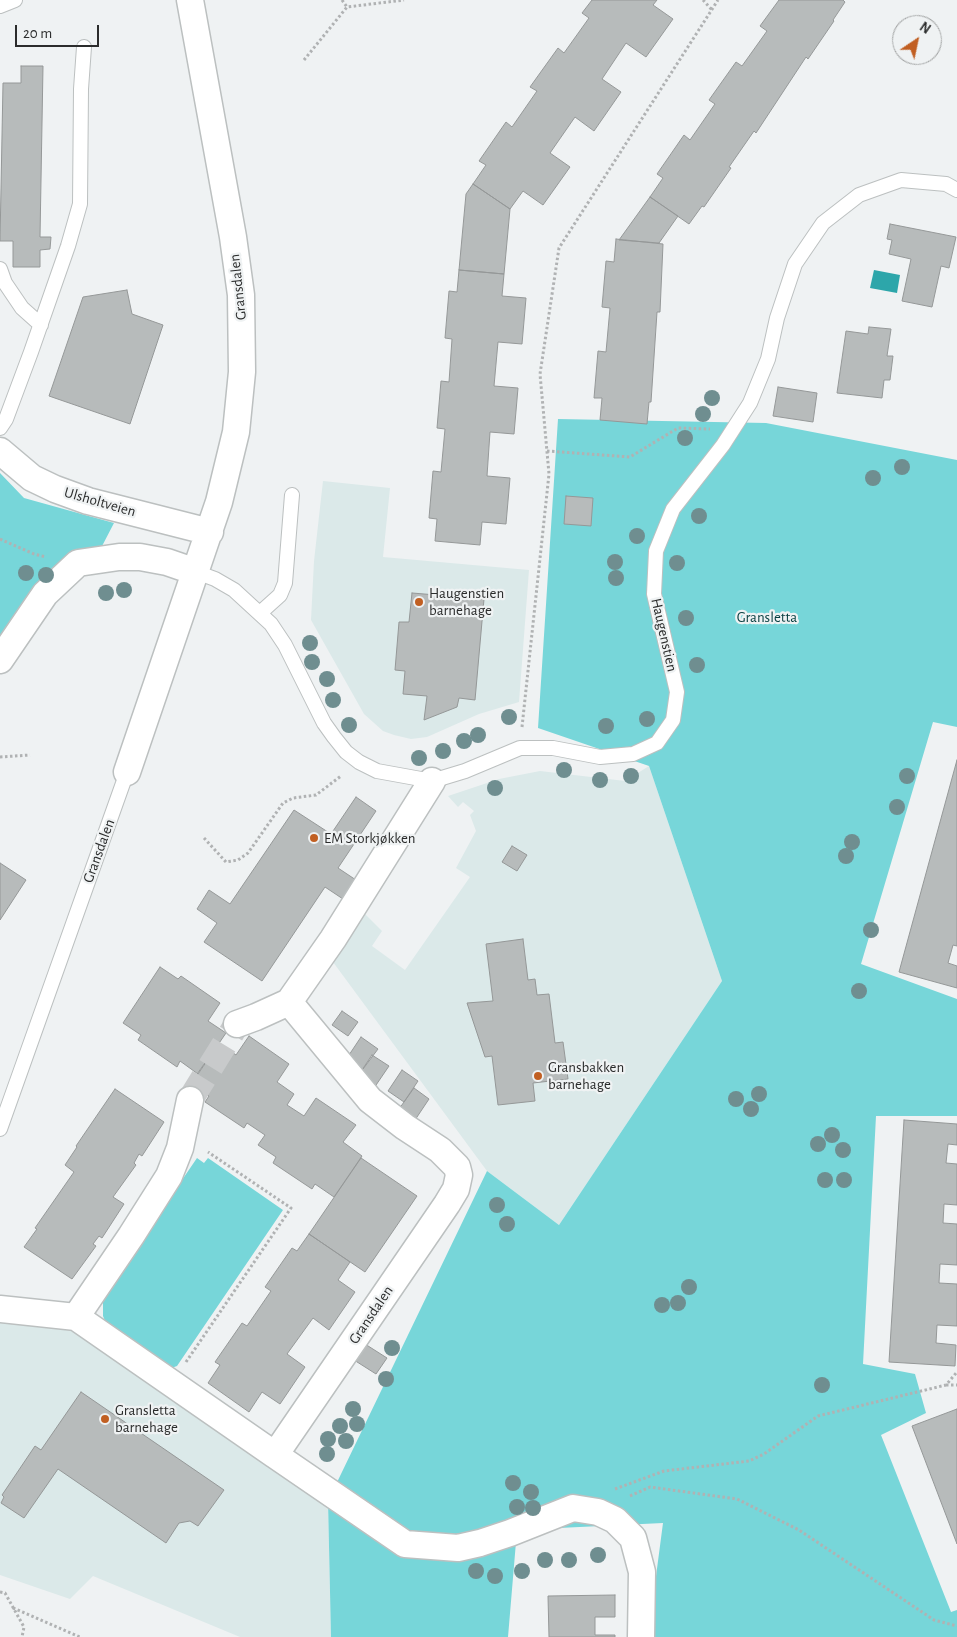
<!DOCTYPE html>
<meta charset="utf-8">
<style>
body{margin:0}
#map{position:relative;width:957px;height:1637px;overflow:hidden;background:#eff2f3;font-family:"Alegreya Sans",sans-serif}
canvas{display:block}
.north{position:absolute;left:892px;top:15px;width:50px;height:50px;box-sizing:border-box;background:#eff2f3;border:1px solid #a1a3a3;border-radius:50%;rotate:34deg;font-size:14px;font-weight:700;line-height:20px;text-align:center;color:#2b2c2c}
.north::after{content:'';display:block;margin:auto;width:18px;height:22px;background:#c15f22;clip-path:polygon(50% 0,100% 100%,50% 72%,0 100%)}
.scale{position:absolute;left:15px;top:25px;width:84px;height:22px;box-sizing:border-box;border:2px solid #2b2c2c;border-top:0;padding-left:6px;font-size:15px;line-height:18px;white-space:nowrap;color:#2b2c2c;-webkit-text-stroke:4px #eff2f3;paint-order:stroke}
</style>
<div id="map">
<canvas width="957" height="1637"></canvas>
<div class="north">N</div>
<div class="scale">20 m</div>
</div>
<script>
const g = document.querySelector('canvas').getContext('2d');
g.lineJoin = 'round';
function fill(path, color) { g.fillStyle = color; g.fill(path, 'evenodd'); }
const poly = rows => new Path2D(rows.map(r => 'M' + r).join(''));
function strokePath(path, color, width, dash) { g.strokeStyle = color; g.lineWidth = width; g.lineCap = dash ? 'butt' : 'round'; g.setLineDash(dash || []); g.stroke(path); }
function drawText(font, color, halo, rows, align = 'center') {
  g.font = font + ' "Alegreya Sans",sans-serif'; g.lineWidth = 4.5; g.setLineDash([]); g.textBaseline = 'middle'; g.strokeStyle = halo; g.fillStyle = color; for (const [text, x, y, turn = 0] of rows) {
    g.save(); g.translate(x, y); g.rotate((+turn || 0) * Math.PI / 180); g.textAlign = isNaN(turn) ? turn : align; if (halo) g.strokeText(text, 0, 0); g.fillText(text, 0, 0); g.restore();
  }
}
fill(poly([
 [323,481,390,488,383,557,529,570,519,702,479,714,427,737,411,739,394,735,383,731,364,714,311,620,314,561],
 [649,766,722,981,559,1225,487,1171,333,962,362,911,382,931,372,946,405,970,470,877,456,868,476,831,470,815,474,811,463,802,458,807,448,796,499,779,540,771,625,781],
 [0,1320,80,1332,328,1501,331,1637,240,1637,93,1576,70,1599,0,1575]
]), '#dbe9e9');
fill(poly([
 [558,419,766,423,957,460,957,727,933,722,861,964,957,999,957,1116,876,1116,863,1364,915,1374,926,1413,881,1435,951,1612,957,1610,957,1637,648,1637,663,1523,517,1530,508,1637,331,1637,328,1501,487,1171,559,1225,722,981,649,766,538,728],
 [0,473,24,498,114,523,100,550,0,660],
 [197,1158,204,1163,208,1158,283,1210,177,1366,166,1370,110,1333,103,1316,103,1296]
]), '#77d6d9');
fill(poly([
 [874,270,900,275,897,293,870,288]
]), '#2da6aa');
const building = poly([
 [592,0,657,0,653,5,673,19,646,57,626,43,602,79,621,92,594,131,575,117,550,153,570,167,543,205,523,191,510,209,473,184,486,165,479,161,506,122,512,127,537,91,530,87,558,48,564,53,589,18,582,13,592,0],
 [779,0,843,0,845,2,833,20,834,21,808,59,806,57,756,133,754,131,729,167,731,168,704,207,702,206,689,224,650,197,663,178,657,174,684,135,690,140,715,104,709,100,736,62,742,66,767,31,760,26,779,0],
 [21,66,43,66,40,237,51,237,50,249,40,250,40,267,13,267,13,241,0,241,3,83,21,83,21,66],
 [473,184,510,209,504,274,459,270,466,194,473,184],
 [650,197,678,216,659,243,619,240,650,197],
 [890,224,956,237,949,268,941,266,932,307,902,301,911,259,889,254,892,240,887,239,890,224],
 [616,239,663,244,660,312,657,312,651,402,649,402,647,424,600,420,602,398,594,398,598,351,606,352,610,308,602,307,606,261,614,262,616,239],
 [459,270,504,274,502,296,526,298,522,344,498,342,494,386,518,388,514,434,490,432,487,476,510,478,506,524,482,522,480,545,435,541,437,519,429,518,433,471,441,472,445,429,437,428,441,381,449,382,452,339,445,338,449,291,457,292,459,270],
 [127,290,132,314,163,325,130,424,49,396,83,297,127,290],
 [869,327,891,329,887,356,893,356,890,380,884,380,882,398,837,393,846,331,868,334,869,327],
 [778,387,817,393,813,422,773,416,778,387],
 [566,496,593,498,591,526,564,524,566,496],
 [412,593,484,599,475,700,459,698,457,707,424,720,427,696,403,694,405,671,395,670,399,622,409,622,412,593],
 [957,760,957,946,953,945,948,963,957,966,957,988,899,972,957,760],
 [356,797,376,811,338,868,359,882,346,901,325,887,262,981,204,942,217,923,197,909,209,890,230,904,294,810,331,834,356,797],
 [512,846,527,855,517,871,502,862,512,846],
 [0,863,26,880,0,920,0,863],
 [523,939,528,980,535,979,537,995,549,994,555,1043,563,1042,568,1079,533,1083,535,1101,498,1105,492,1056,485,1057,467,1003,493,1001,486,944,523,939],
 [160,967,178,979,181,976,220,1003,208,1021,226,1033,198,1074,180,1061,177,1067,138,1040,141,1035,123,1023,160,967],
 [342,1011,358,1022,348,1036,332,1025,342,1011],
 [249,1036,289,1064,277,1082,294,1094,287,1105,304,1116,316,1098,356,1125,343,1142,362,1156,334,1197,315,1184,312,1189,273,1163,276,1157,258,1145,265,1135,247,1123,244,1128,205,1102,209,1096,190,1084,219,1043,236,1055,249,1036],
 [361,1037,378,1049,363,1069,347,1058,361,1037],
 [372,1055,389,1066,374,1088,358,1076,372,1055],
 [402,1070,418,1081,404,1102,388,1091,402,1070],
 [414,1088,429,1099,415,1120,399,1109,414,1088],
 [115,1089,164,1122,142,1156,139,1154,134,1163,136,1165,113,1197,124,1204,102,1238,99,1236,93,1244,96,1246,72,1279,24,1247,37,1229,35,1228,74,1172,65,1165,77,1147,76,1146,115,1089],
 [904,1120,957,1124,957,1145,948,1144,946,1163,957,1164,957,1205,944,1204,943,1223,957,1224,957,1265,940,1264,939,1283,957,1284,957,1326,937,1325,936,1343,956,1345,955,1366,889,1362,904,1120],
 [361,1158,417,1196,365,1272,309,1234,361,1158],
 [309,1234,350,1262,338,1280,355,1292,329,1330,313,1318,287,1354,305,1367,280,1404,262,1392,249,1412,208,1383,220,1365,215,1362,242,1323,247,1326,271,1291,265,1287,292,1248,297,1251,309,1234],
 [365,1344,387,1358,376,1374,354,1360,365,1344],
 [81,1392,224,1490,198,1526,190,1521,179,1523,166,1543,58,1469,24,1518,1,1503,4,1497,2,1495,35,1446,41,1450,81,1392],
 [957,1409,957,1544,912,1426,957,1409],
 [615,1595,615,1617,595,1617,595,1635,615,1635,615,1637,549,1637,548,1596,615,1595]
]);
fill(building, '#b7bbbb');
strokePath(building, '#959898', 1);
strokePath(poly([
 [190,1100,237,1024]
]), '#c8cacb', 26, [26, 13]);
const service = poly([
 [0,6,15,0],
 [0,269,5,283,22,308,41,325],
 [0,428,6,419,31,352,68,246,80,204,81,89,84,47],
 [196,572,215,579,234,590,271,624,285,645,324,723,334,737,346,752,359,762,377,771,432,781,465,771,520,748,553,748,600,757,633,754,657,743,673,720,677,692,654,594,656,551,673,509,723,445,750,403,768,359,777,318,795,264,823,223,859,195,901,180,946,184,957,190],
 [260,613,280,595,285,583,292,495],
 [0,1129,127,772]
]);
const minor = poly([
 [0,451,32,478,55,489,88,501,210,532],
 [0,660,45,594,78,563,119,557,140,557,167,562,196,572],
 [127,772,219,502,236,432,242,372,241,295,233,237,190,0],
 [237,1024,256,1017,289,1002,333,939,432,781],
 [0,1309,76,1317,275,1455,447,1204,456,1189,459,1175,457,1167,440,1150,405,1127,370,1100,289,1002],
 [76,1317,131,1236,169,1176,180,1148,190,1100],
 [275,1455,405,1544,458,1548,480,1543,510,1533,573,1508,598,1512,615,1520,633,1538,642,1572,641,1637]
]);
strokePath(service, '#bcc0c0', 16);
strokePath(minor, '#bcc0c0', 29);
strokePath(poly([
 [342,0,347,7],
 [703,0,712,10],
 [304,60,347,7,404,0],
 [547,451,630,457,678,428,710,429],
 [0,539,34,554,46,557],
 [522,727,549,474,540,374,559,248,718,0],
 [0,757,30,755],
 [204,838,226,862,238,860,248,853,283,803,293,798,316,795,341,776],
 [186,1362,291,1208,208,1152],
 [946,1385,957,1385],
 [615,1489,664,1471,749,1461,764,1454,818,1416,946,1385,957,1372],
 [630,1496,650,1487,737,1499,799,1530,934,1620,957,1626],
 [0,1592,5,1593,24,1627,22,1637],
 [13,1608,80,1637]
]), '#b0b2b3', 3, [2.5, 2.5]);
strokePath(service, '#fff', 14);
strokePath(minor, '#fff', 26);
g.fillStyle = '#6f8e90';
for (const [x, y] of [
 [712,398],
 [703,414],
 [685,438],
 [902,467],
 [873,478],
 [699,516],
 [637,536],
 [615,562],
 [677,563],
 [26,573],
 [46,575],
 [616,578],
 [124,590],
 [106,593],
 [686,618],
 [310,643],
 [312,662],
 [697,665],
 [327,679],
 [333,700],
 [509,717],
 [647,719],
 [349,725],
 [606,726],
 [478,735],
 [464,741],
 [443,751],
 [419,758],
 [564,770],
 [631,776],
 [907,776],
 [600,780],
 [495,788],
 [897,807],
 [852,842],
 [846,856],
 [871,930],
 [859,991],
 [759,1094],
 [736,1099],
 [751,1109],
 [832,1135],
 [818,1144],
 [843,1150],
 [825,1180],
 [844,1180],
 [497,1205],
 [507,1224],
 [689,1287],
 [678,1303],
 [662,1305],
 [392,1348],
 [386,1379],
 [822,1385],
 [353,1409],
 [357,1424],
 [340,1426],
 [328,1439],
 [346,1441],
 [327,1454],
 [513,1483],
 [531,1492],
 [517,1507],
 [533,1508],
 [598,1555],
 [545,1560],
 [569,1560],
 [476,1571],
 [522,1571],
 [495,1576]
]) { g.beginPath(); g.arc(x, y, 8, 0, 2 * Math.PI); g.fill(); }
for (const [x, y, r, color] of [
 [419,602,5,"#c15f22"],
 [314,838,5,"#c15f22"],
 [538,1076,5,"#c15f22"],
 [105,1419,5,"#c15f22"]
]) { const dot = new Path2D(); dot.arc(x, y, r, 0, 2 * Math.PI); g.fillStyle = color; g.fill(dot); strokePath(dot, '#eff2f3', 2); }
drawText('15px', '#2b2c2c', '#eff2f3', [
 ["Gransdalen",238,287,-96],
 ["Ulsholtveien",100,502,16],
 ["Haugenstien",664,635,77],
 ["Gransdalen",99,851,-70],
 ["Gransdalen",371,1315,-56]
]);
drawText('15px', '#2b2c2c', '#eff2f3', [
 ["Haugenstien",429,593],
 ["barnehage",429,610],
 ["EM Storkjøkken",324,838],
 ["Gransbakken",548,1067],
 ["barnehage",548,1084],
 ["Gransletta",115,1410],
 ["barnehage",115,1427]
], 'left');
drawText('15px', '#063d3f', '#eff2f3', [
 ["Gransletta",767,617]
]);
</script>
